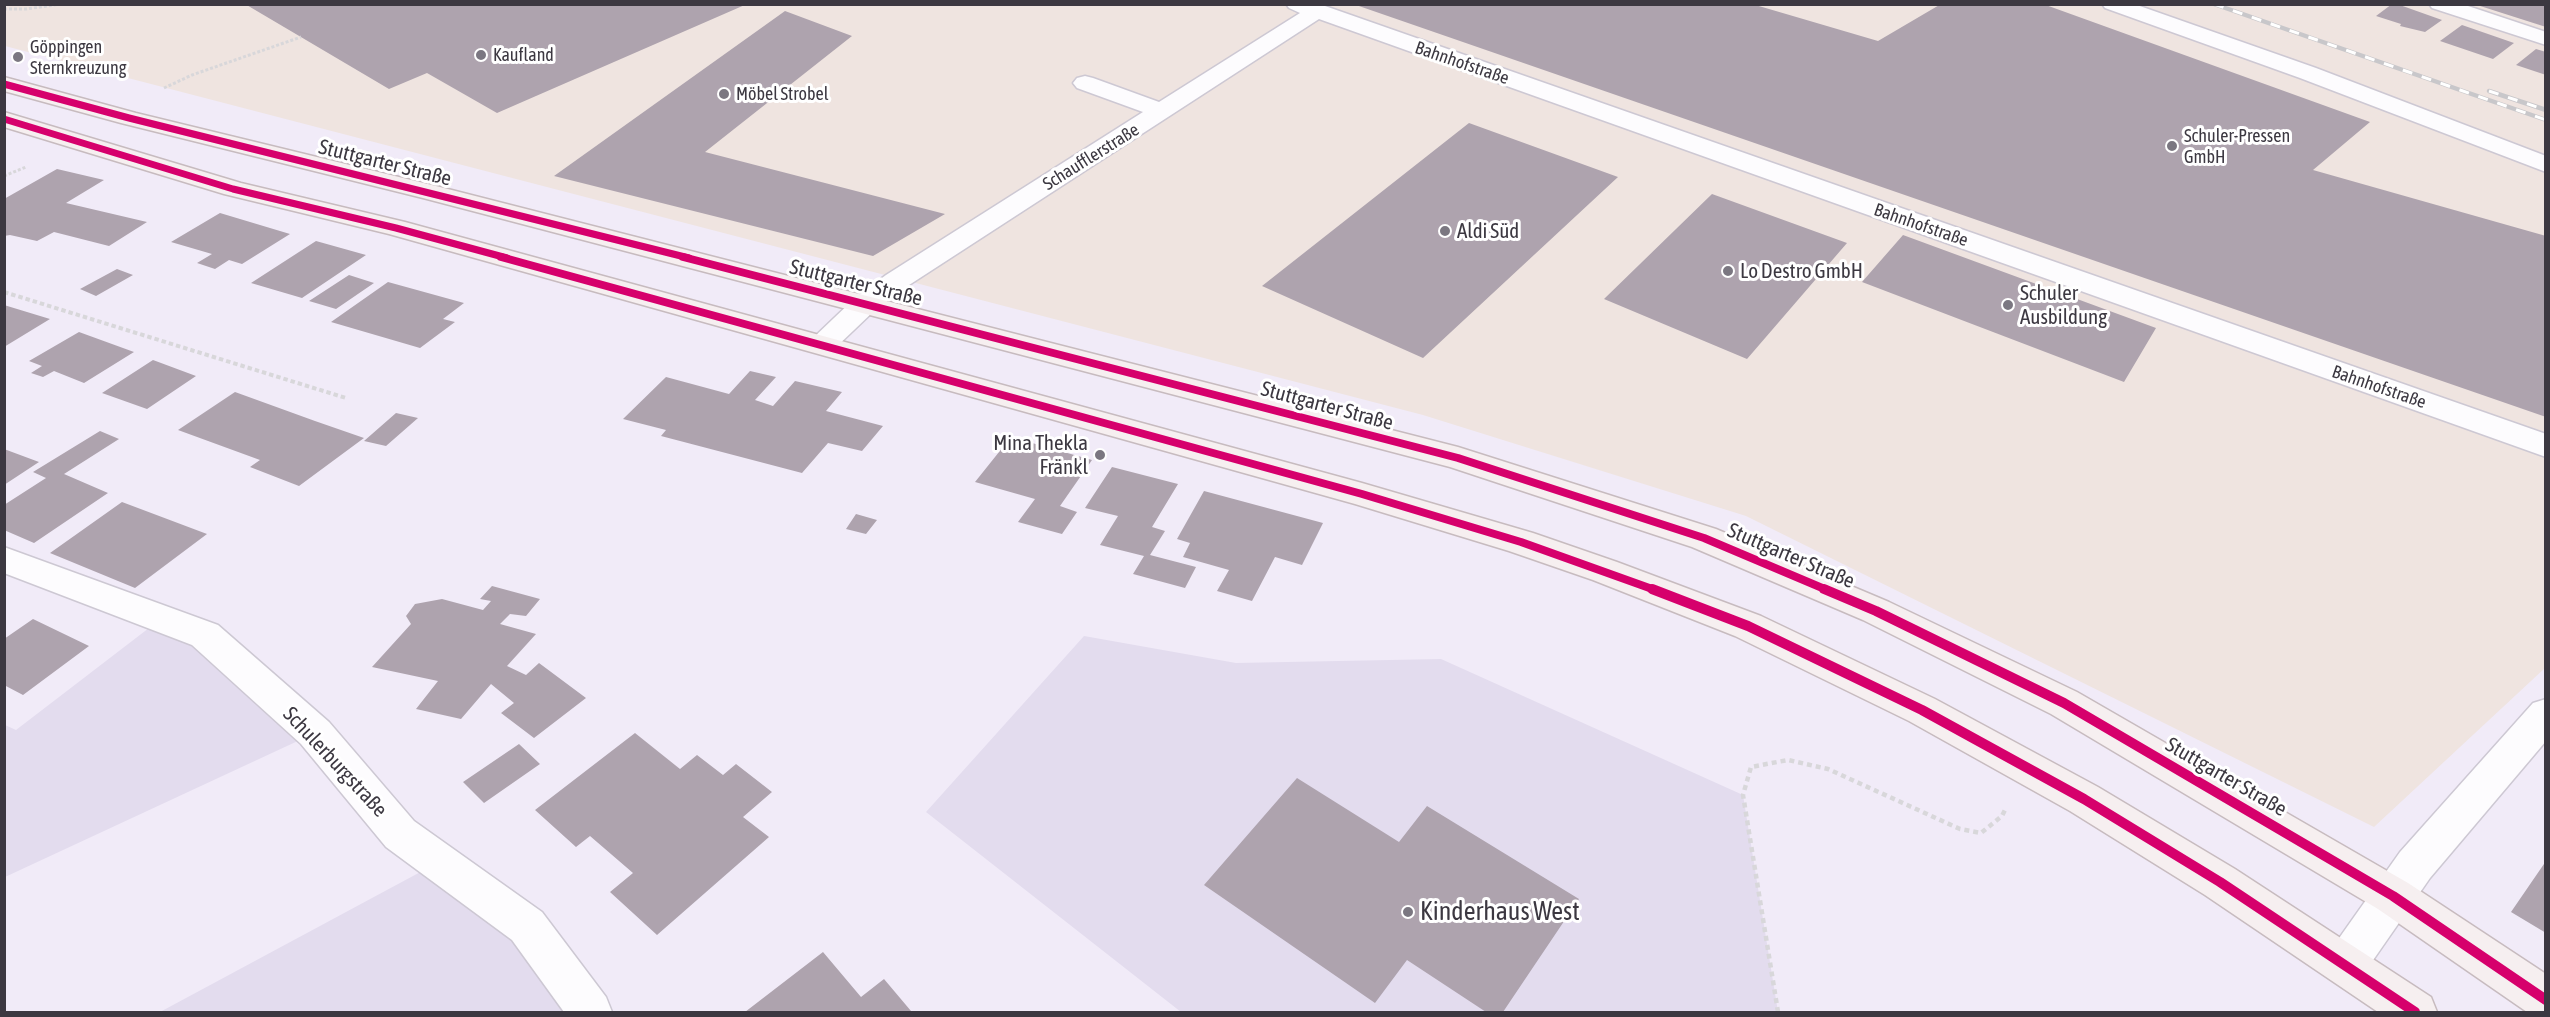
<!DOCTYPE html>
<meta charset="utf-8">
<style>
body{margin:0}
#map{position:relative;width:2550px;height:1017px;overflow:hidden;background:#f1ebf8;font-family:"Asap Condensed",sans-serif}
canvas{display:block}
.frame{position:absolute;inset:0;border:6px solid #3c3841;pointer-events:none}
</style>
<div id="map">
<canvas width="2550" height="1017"></canvas>
<div class="frame"></div>
</div>
<script>
const g = document.querySelector('canvas').getContext('2d');
g.lineJoin = 'round';
function fill(path, color) { g.fillStyle = color; g.fill(path, 'evenodd'); }
const poly = rows => new Path2D(rows.map(r => 'M' + r).join(''));
function strokePath(path, color, width, dash) { g.strokeStyle = color; g.lineWidth = width; g.lineCap = dash ? 'butt' : 'round'; g.setLineDash(dash || []); g.stroke(path); }
function drawText(font, color, halo, rows, align = 'center') {
  g.font = font + ' "Asap Condensed",sans-serif'; g.lineWidth = 6; g.setLineDash([]); g.textBaseline = 'middle'; g.strokeStyle = halo; g.fillStyle = color; for (const [text, x, y, turn = 0] of rows) {
    g.save(); g.translate(x, y); g.rotate((+turn || 0) * Math.PI / 180); g.textAlign = isNaN(turn) ? turn : align; if (halo) g.strokeText(text, 0, 0); g.fillText(text, 0, 0); g.restore();
  }
}
fill(poly([
 [4,5,2545,5,2545,668,2374,827,1746,516,1423,415,5,46]
]), '#efe4e0');
fill(poly([
 [162,618,315,733,5,877,5,725,16,730],
 [1084,636,1236,663,1441,659,1743,795,1778,1012,1181,1012,926,812],
 [439,862,527,926,590,1012,160,1012]
]), '#e3dcee');
fill(poly([
 [245,4,747,4,497,113,427,73,389,89],
 [1752,4,1878,41,1941,4,2043,4,2370,122,2313,170,2546,236,2546,417,1356,5],
 [2392,4,2397,4,2442,20,2425,32,2400,26,2401,24,2376,16],
 [2477,4,2546,4,2546,27,2477,5],
 [785,11,852,36,705,152,945,214,873,256,554,176],
 [2462,25,2514,43,2493,59,2440,41],
 [2536,49,2546,52,2546,75,2516,65],
 [1469,123,1618,177,1423,358,1262,286],
 [57,169,104,180,66,203,147,222,109,246,54,232,37,241,10,235,4,236,4,199],
 [1712,194,1847,243,1747,359,1604,299],
 [220,213,290,234,242,264,229,260,215,269,197,263,212,254,171,242],
 [1903,235,2156,328,2124,382,1862,282],
 [316,241,366,255,302,298,251,283],
 [117,269,133,275,96,296,80,289],
 [349,275,374,283,336,309,309,301],
 [388,282,464,303,443,319,455,322,420,348,331,322],
 [4,305,50,319,4,347],
 [79,332,134,352,84,383,54,371,43,377,31,373,42,366,29,361],
 [153,360,196,376,147,409,102,393],
 [750,371,776,377,755,400,773,406,795,381,842,392,826,411,883,426,862,451,828,443,802,473,661,436,666,430,623,419,666,377,729,394],
 [235,392,315,421,364,438,299,486,250,467,260,460,178,430],
 [396,413,418,418,386,446,364,441],
 [100,431,119,439,64,474,108,493,34,543,4,530,4,505,46,478,33,472],
 [1011,437,1092,460,1060,506,1077,512,1062,534,1018,522,1035,499,975,482],
 [4,449,39,462,4,485],
 [1112,467,1178,484,1152,527,1165,531,1150,555,1196,567,1185,588,1133,574,1144,556,1100,545,1118,516,1085,508],
 [1204,491,1323,523,1302,565,1275,557,1252,601,1217,591,1229,570,1183,557,1190,543,1177,539],
 [122,502,207,534,135,588,50,553],
 [856,514,877,520,866,534,846,529],
 [492,586,540,599,526,616,510,614,500,624,536,634,507,666,526,675,539,663,586,698,534,738,501,713,514,703,491,684,461,719,416,709,438,681,372,667,411,624,406,616,415,604,442,599,483,610,491,601,480,599],
 [33,619,89,646,23,695,4,685,4,639],
 [635,733,680,769,697,755,723,775,736,764,772,792,743,817,769,837,657,935,610,892,633,873,590,836,576,847,535,810],
 [519,744,540,764,484,803,463,782],
 [1297,778,1399,842,1427,806,1579,899,1503,1012,1486,1012,1407,960,1375,1003,1204,885],
 [2546,861,2546,933,2511,912],
 [823,952,861,997,884,979,911,1011,745,1012]
]), '#aea3ae');
const minor = poly([
 [1286,4,1325,6,2546,434,2546,457,1319,19,906,287,875,310,832,351,822,354,812,351,807,345,812,339,855,298,886,275,1143,112,1077,88,1073,83,1077,78,1085,76,1093,78,1159,102,1300,13,1289,8,1286,4],
 [2102,4,2134,4,2316,68,2546,156,2546,172,2300,78,2105,8,2102,4],
 [2429,4,2462,4,2546,32,2546,45,2432,8,2429,4],
 [4,547,218,625,329,722,414,821,542,912,606,997,612,1012,564,1012,512,940,386,847,301,744,192,645,4,573,4,547],
 [2546,699,2546,741,2430,878,2360,979,2345,985,2330,979,2323,965,2330,951,2400,852,2533,703,2546,699]
]);
const major = poly([
 [4,77,136,113,440,187,1458,447,1716,529,1889,602,2077,692,2408,883,2546,974,2546,1012,2527,1012,2378,909,2051,714,1863,620,1692,547,1450,467,423,198,121,123,4,91,4,77],
 [4,112,241,183,405,222,1362,483,1533,533,1617,562,1761,616,1935,699,2098,787,2235,869,2431,997,2437,1012,2378,1012,2205,895,2070,811,1909,721,1735,636,1593,580,1509,551,1355,504,389,234,224,194,4,127,4,112]
]);
strokePath(minor, '#cdc8d3', 3);
strokePath(major, '#c7bbbf', 3);
strokePath(poly([
 [4,9,26,9,61,4],
 [164,88,192,75,301,37],
 [4,176,26,167]
]), '#d8d7da', 3, [3, 2]);
strokePath(poly([
 [4,292,346,398]
]), '#d8d7da', 4, [4.5, 3]);
strokePath(poly([
 [1778,1012,1743,795,1751,767,1788,760,1828,769,1960,829,1981,833,2002,816,2006,808]
]), '#d8d7da', 4.5, [5, 4]);
fill(minor, '#fdfcfe');
fill(major, '#f6eff0');
const rail = poly([
 [2214,4,2546,120],
 [2489,91,2546,110]
]);
strokePath(rail, '#c8c7ca', 4.5);
strokePath(rail, '#fff', 3, [10]);
strokePath(poly([
 [4,84,129,118,689,258],
 [4,119,233,189,396,228,507,258]
]), '#d6006c', 7);
strokePath(poly([
 [501,257,1362,494,1521,542,1655,590],
 [683,257,1458,458,1704,538,1827,590]
]), '#d6006c', 8);
strokePath(poly([
 [1652,589,1748,626,1922,710,2084,799,2220,882,2415,1012],
 [1824,589,1876,611,2064,703,2393,896,2546,1000]
]), '#d6006c', 10);
for (const [x, y, r, color] of [
 [481,55,6,"#7b7781"],
 [18,57,6,"#7b7781"],
 [724,94,6,"#7b7781"],
 [2172,146,6,"#7b7781"],
 [1445,231,6,"#7b7781"],
 [1728,271,6,"#7b7781"],
 [2008,305,6,"#7b7781"],
 [1100,455,6,"#7b7781"],
 [1408,912,6,"#7b7781"]
]) { const dot = new Path2D(); dot.arc(x, y, r, 0, 2 * Math.PI); g.fillStyle = color; g.fill(dot); strokePath(dot, '#fff', 2); }
drawText('18px', '#3c3841', '#fff', [
 ["Göppingen",30,47],
 ["Sternkreuzung",30,68],
 ["Kaufland",493,55],
 ["Möbel Strobel",736,94],
 ["Schuler-Pressen",2184,136],
 ["GmbH",2184,157]
], 'left');
drawText('18px', '#3c3841', '#fff', [
 ["Bahnhofstraße",1462,63,19],
 ["Schaufflerstraße",1091,157,-32],
 ["Bahnhofstraße",1921,225,19],
 ["Bahnhofstraße",2379,387,19]
]);
drawText('21px', '#3c3841', '#fff', [
 ["Stuttgarter Straße",385,163,14],
 ["Stuttgarter Straße",856,283,14],
 ["Stuttgarter Straße",1327,406,15],
 ["Stuttgarter Straße",1791,556,23],
 ["Schulerburgstraße",335,762,47],
 ["Stuttgarter Straße",2226,777,30]
]);
drawText('21px', '#3c3841', '#fff', [
 ["Aldi Süd",1457,231],
 ["Lo Destro GmbH",1740,271],
 ["Schuler",2020,293],
 ["Ausbildung",2020,317],
 ["Mina Thekla",1088,443,"right"],
 ["Fränkl",1088,467,"right"]
], 'left');
drawText('26px', '#3c3841', '#fff', [
 ["Kinderhaus West",1420,912]
], 'left');
</script>
